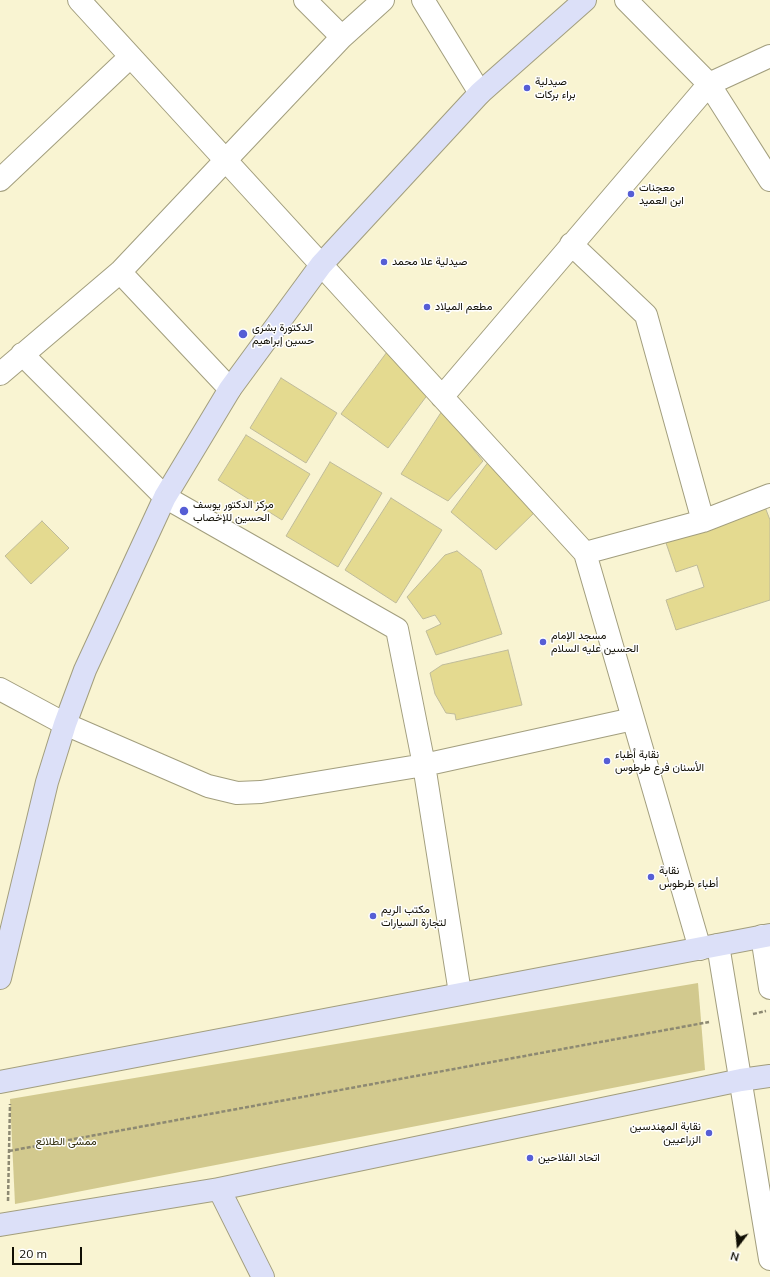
<!DOCTYPE html>
<meta charset="utf-8">
<style>
body{margin:0}
#map{position:relative;width:770px;height:1277px;overflow:hidden;background:#f9f4d2;font-family:Mulish,sans-serif}
canvas{display:block}
.north{position:absolute;left:718px;top:1225px;width:40px;height:40px;-webkit-text-stroke:3px #fff;paint-order:stroke;rotate:196deg;font-size:11px;font-weight:700;line-height:16px;text-align:center;color:#100e04}
.north::after{content:'';display:block;margin:auto;width:14px;height:18px;background:#100e04;clip-path:polygon(50% 0,100% 100%,50% 72%,0 100%)}
.scale{position:absolute;left:12px;top:1247px;width:70px;height:18px;box-sizing:border-box;border:2px solid #100e04;border-top:0;padding-left:5px;font-size:12px;line-height:14px;white-space:nowrap;color:#100e04;-webkit-text-stroke:3px #fff;paint-order:stroke}
</style>
<div id="map">
<canvas width="770" height="1277"></canvas>
<div class="north">N</div>
<div class="scale">20 m</div>
</div>
<script>
const g = document.querySelector('canvas').getContext('2d');
g.lineJoin = 'round';
function fill(path, color) { g.fillStyle = color; g.fill(path, 'evenodd'); }
const poly = rows => new Path2D(rows.map(r => 'M' + r).join(''));
function strokePath(path, color, width, dash) { g.strokeStyle = color; g.lineWidth = width; g.lineCap = dash ? 'butt' : 'round'; g.setLineDash(dash || []); g.stroke(path); }
function drawText(font, color, halo, rows, align = 'center') {
  g.font = font + ' Mulish,Vazirmatn,sans-serif'; g.lineWidth = 3; g.setLineDash([]); g.textBaseline = 'middle'; g.strokeStyle = halo; g.fillStyle = color; for (const [text, x, y, turn = 0] of rows) {
    g.save(); g.translate(x, y); g.rotate((+turn || 0) * Math.PI / 180); g.textAlign = isNaN(turn) ? turn : align; if (halo) g.strokeText(text, 0, 0); g.fillText(text, 0, 0); g.restore();
  }
}
fill(poly([
 [698,983,705,1070,15,1204,10,1099]
]), '#d2c98e');
const building = poly([
 [387,352,434,386,388,448,341,414,387,352],
 [281,378,337,413,306,463,250,428,281,378],
 [442,411,483,461,448,501,401,474,442,411],
 [246,435,310,474,282,520,218,480,246,435],
 [489,461,537,510,496,550,451,512,489,461],
 [330,462,382,493,338,567,286,536,330,462],
 [391,498,442,530,396,603,345,570,391,498],
 [765,507,770,520,770,600,676,630,666,600,704,587,697,565,676,572,665,540,765,507],
 [42,521,69,548,31,584,5,556,42,521],
 [457,551,481,570,502,634,436,655,426,631,441,624,435,615,423,619,407,597,445,555,457,551],
 [508,650,522,705,456,720,455,714,446,713,435,694,430,673,442,665,508,650]
]);
fill(building, '#e4da90');
strokePath(building, '#bfbb9a', 1);
const street = poly([
 [79,0,585,553,700,949],
 [305,0,342,37],
 [423,0,480,93],
 [626,0,709,84,770,180],
 [0,180,130,57],
 [571,244,646,315,703,521],
 [120,272,230,389],
 [22,354,165,497,397,629,424,765,460,993],
 [0,374,120,272,342,37,383,0],
 [442,397,709,84,770,56],
 [585,553,703,521,770,495],
 [0,689,65,724,208,786,237,793,261,792,424,765,633,719],
 [762,936,770,988],
 [718,945,770,1259]
]);
const secondary = poly([
 [0,978,47,782,65,724,85,670,165,497,230,389,321,265,480,93,585,0],
 [0,1082,770,935],
 [219,1189,263,1277],
 [0,1225,219,1189,741,1080,770,1076]
]);
strokePath(street, '#a29e7e', 24);
strokePath(secondary, '#a29e7e', 24);
strokePath(poly([
 [753,1014,766,1011],
 [9,1151,709,1022],
 [8,1201,10,1104]
]), '#8d8972', 2.5, [4, 2]);
strokePath(street, '#fff', 22);
strokePath(secondary, '#dce0f8', 22);
for (const [x, y, r, color] of [
 [527,88,4,"#565ed5"],
 [631,194,4,"#565ed5"],
 [384,262,4,"#565ed5"],
 [427,307,4,"#565ed5"],
 [243,334,5,"#565ed5"],
 [184,511,5,"#565ed5"],
 [543,642,4,"#565ed5"],
 [607,761,4,"#565ed5"],
 [651,877,4,"#565ed5"],
 [373,916,4,"#565ed5"],
 [709,1133,4,"#565ed5"],
 [530,1158,4,"#565ed5"]
]) { const dot = new Path2D(); dot.arc(x, y, r, 0, 2 * Math.PI); g.fillStyle = color; g.fill(dot); strokePath(dot, '#fff', 1.5); }
drawText('11px', '#100e04', '#fff', [
 ["صيدلية",535,82],
 ["براء بركات",535,95],
 ["معجنات",639,188],
 ["ابن العميد",639,201],
 ["صيدلية علا محمد",392,262],
 ["مطعم الميلاد",435,307],
 ["الدكتورة بشرى",252,328],
 ["حسين إبراهيم",252,341],
 ["مركز الدكتور يوسف",193,505],
 ["الحسين للإخصاب",193,518],
 ["مسجد الإمام",551,636],
 ["الحسين عليه السلام",551,649],
 ["نقابة أطباء",615,755],
 ["الأسنان فرع طرطوس",615,768],
 ["نقابة",659,871],
 ["أطباء طرطوس",659,884],
 ["مكتب الريم",381,910],
 ["لتجارة السيارات",381,923],
 ["نقابة المهندسين",701,1127,"right"],
 ["الزراعيين",701,1140,"right"],
 ["اتحاد الفلاحين",538,1158]
], 'left');
drawText('11px', '#363211', '#fff', [
 ["ممشى الطلائع",66,1142]
]);
</script>
